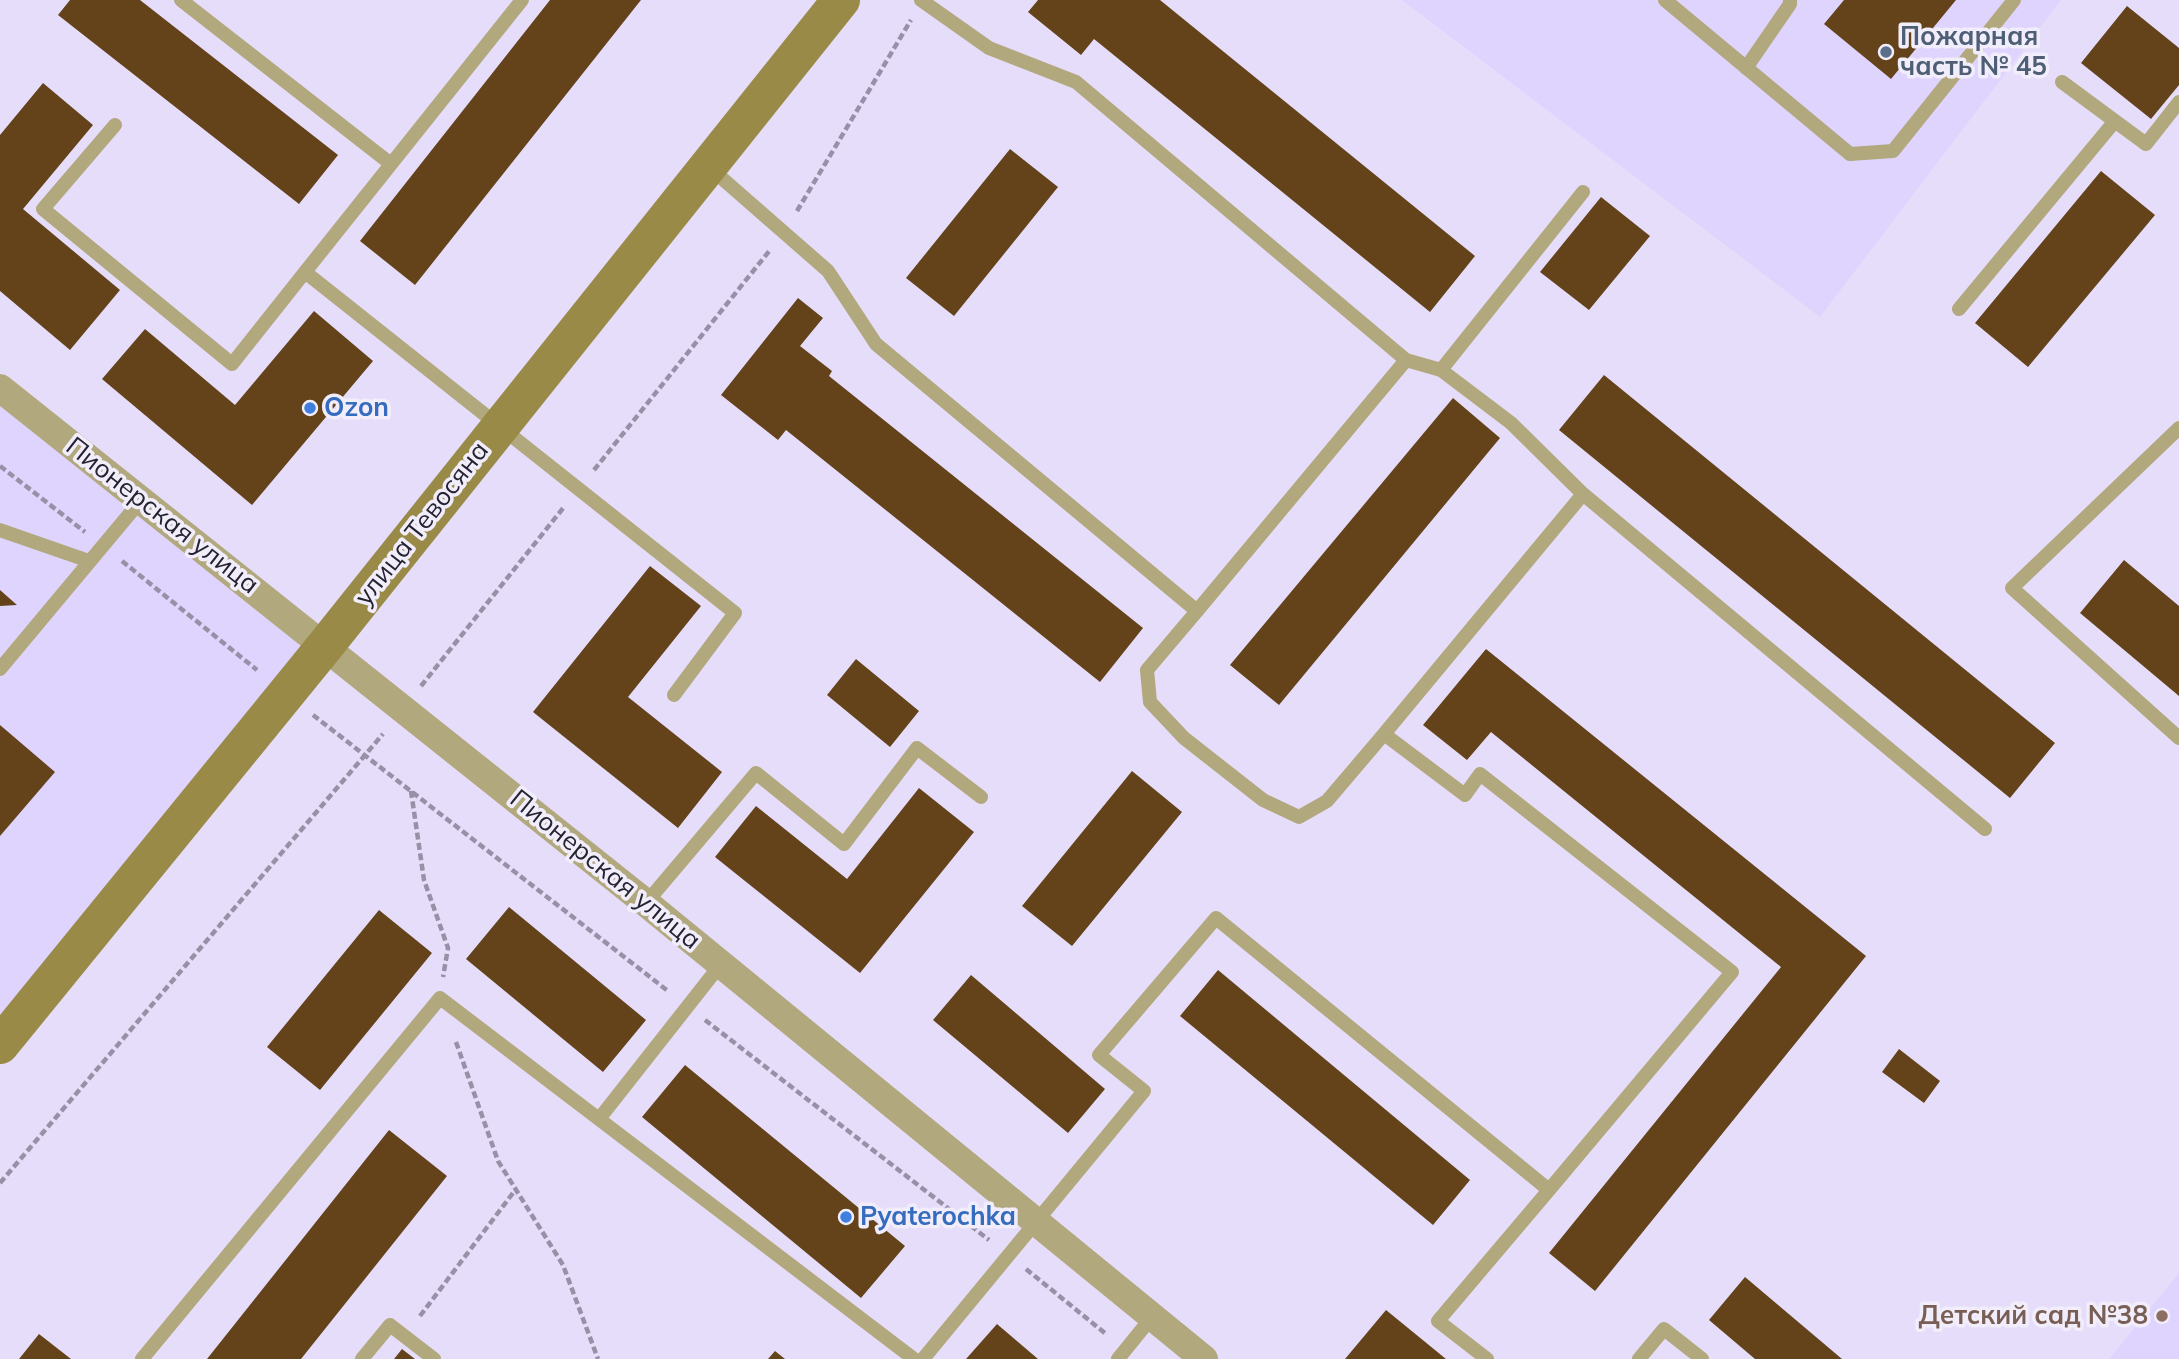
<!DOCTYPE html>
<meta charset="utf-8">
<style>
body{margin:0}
canvas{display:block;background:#e5ddfa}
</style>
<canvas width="2179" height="1359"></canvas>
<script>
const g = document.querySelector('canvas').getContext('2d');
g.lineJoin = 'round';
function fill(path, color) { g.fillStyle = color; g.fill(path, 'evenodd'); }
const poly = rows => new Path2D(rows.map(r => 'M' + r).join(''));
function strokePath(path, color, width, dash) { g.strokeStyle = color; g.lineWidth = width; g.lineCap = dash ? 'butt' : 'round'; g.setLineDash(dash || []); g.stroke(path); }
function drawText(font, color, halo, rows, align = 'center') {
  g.font = font + ' Mulish,sans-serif'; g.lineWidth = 7; g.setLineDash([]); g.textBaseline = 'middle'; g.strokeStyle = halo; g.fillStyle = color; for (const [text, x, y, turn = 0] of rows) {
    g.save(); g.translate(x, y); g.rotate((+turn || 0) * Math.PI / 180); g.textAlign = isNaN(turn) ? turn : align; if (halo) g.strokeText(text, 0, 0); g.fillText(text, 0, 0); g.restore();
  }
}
fill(poly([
 [1402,0,2061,0,1820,317],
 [0,388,325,646,0,1044],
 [2179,1273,2179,1359,2109,1359]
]), '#dfd4fe');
fill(poly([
 [70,0,140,0,338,155,299,204,58,15],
 [550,0,641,0,415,285,360,241],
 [1038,0,1160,0,1475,256,1430,312,1094,39,1081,55,1028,12],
 [1844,0,1956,0,1891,79,1824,24],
 [2127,6,2179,48,2179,85,2151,119,2081,63],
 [43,83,93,125,23,209,120,290,70,350,0,291,0,135],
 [1010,149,1058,187,954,316,906,278],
 [2101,171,2155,215,2028,367,1975,323],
 [1601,197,1650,236,1589,310,1540,272],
 [798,298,823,318,800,346,832,371,829,376,1143,628,1100,682,786,430,778,440,721,395],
 [314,311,373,361,252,505,102,379,145,329,235,405],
 [1604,375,2055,743,2010,798,1559,430],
 [1453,398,1500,438,1279,705,1230,665],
 [2124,560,2179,606,2179,696,2080,613],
 [650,566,701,606,628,697,722,772,678,828,533,712],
 [0,590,17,605,0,606],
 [1486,649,1866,956,1595,1291,1549,1253,1781,967,1491,732,1467,760,1423,725],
 [856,659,919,711,890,747,827,695],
 [0,725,55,772,0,836],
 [1132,771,1182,812,1072,946,1022,906],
 [919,788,974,832,860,973,715,857,756,806,847,879],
 [509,907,646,1020,603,1072,466,959],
 [379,910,432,953,320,1090,267,1047],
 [1218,970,1470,1180,1433,1225,1180,1016],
 [971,975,1105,1089,1068,1133,933,1020],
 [1899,1049,1940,1081,1924,1103,1882,1072],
 [685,1065,905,1246,861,1298,642,1117],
 [389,1130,447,1176,301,1359,207,1359],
 [1745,1277,1842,1359,1755,1359,1709,1320],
 [1386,1310,1446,1359,1345,1359],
 [997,1324,1038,1359,966,1359],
 [39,1334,71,1359,19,1359],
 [402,1349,415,1359,394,1359],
 [775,1351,785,1359,768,1359]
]), '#64431b');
strokePath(poly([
 [797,211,911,20],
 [0,466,85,532],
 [594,470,770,250],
 [122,561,257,670],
 [421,686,564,507],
 [313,715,668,991],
 [411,791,424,880,448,948,443,977],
 [705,1020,989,1240],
 [456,1042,498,1161,563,1265,598,1359],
 [0,1183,383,734],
 [1026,1269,1106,1334],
 [420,1316,516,1189]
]), '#9791a7', 4.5, [7, 3.5]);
strokePath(poly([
 [181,0,391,164],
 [522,0,305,272,735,613,674,695],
 [1665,0,1850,154,1893,151,2014,0],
 [1746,68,1790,4,1790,0],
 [2062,82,2146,144,2179,102],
 [115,125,43,209,232,364,305,272],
 [709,167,828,271,876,344,1197,611,1406,360,1076,82,989,48,921,0],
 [1959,309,2115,121],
 [1406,360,1441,370,1511,423,1583,494],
 [1441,370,1583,192],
 [2179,428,2012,588,2179,738],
 [0,530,89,561],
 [1197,611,1147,670,1150,702,1184,738,1263,800,1299,817,1327,801,1384,734],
 [0,669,142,499],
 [646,903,756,773,844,844,917,748,981,797],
 [599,1119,721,964],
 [142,1359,440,998,914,1359],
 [362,1359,390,1325,434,1359],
 [923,1359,1144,1091,1099,1055,1216,918,1549,1190,1732,972,1480,774,1465,795,1384,734,1583,494,1985,829],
 [1118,1359,1152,1317],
 [1487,1359,1438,1321,1549,1190],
 [1639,1359,1664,1329,1702,1359]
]), '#b2a87d', 14);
strokePath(poly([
 [0,388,646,903,1204,1359]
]), '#b2a87d', 28);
strokePath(poly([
 [0,1045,325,646,841,0]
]), '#9a8a47', 38);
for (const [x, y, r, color] of [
 [1886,52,7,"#5c6f8a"],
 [310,408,7,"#3f7fe0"],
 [846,1217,7,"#3f7fe0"],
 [2162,1316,7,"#8d6e63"]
]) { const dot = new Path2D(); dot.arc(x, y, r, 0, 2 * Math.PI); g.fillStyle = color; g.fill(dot); strokePath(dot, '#f1edfb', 2.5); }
drawText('bold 26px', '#4e5e75', '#f1edfb', [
 ["Пожарная",1900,37],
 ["часть № 45",1900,67]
], 'left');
drawText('bold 26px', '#366cbe', '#f1edfb', [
 ["Ozon",324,408],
 ["Pyaterochka",860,1217]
], 'left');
drawText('26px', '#262330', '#f1edfb', [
 ["Пионерская улица",162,516,38],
 ["улица Тевосяна",422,524,-52],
 ["Пионерская улица",605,870,39]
]);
drawText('bold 26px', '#785e54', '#f1edfb', [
 ["Детский сад №38",2148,1316]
], 'right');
</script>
